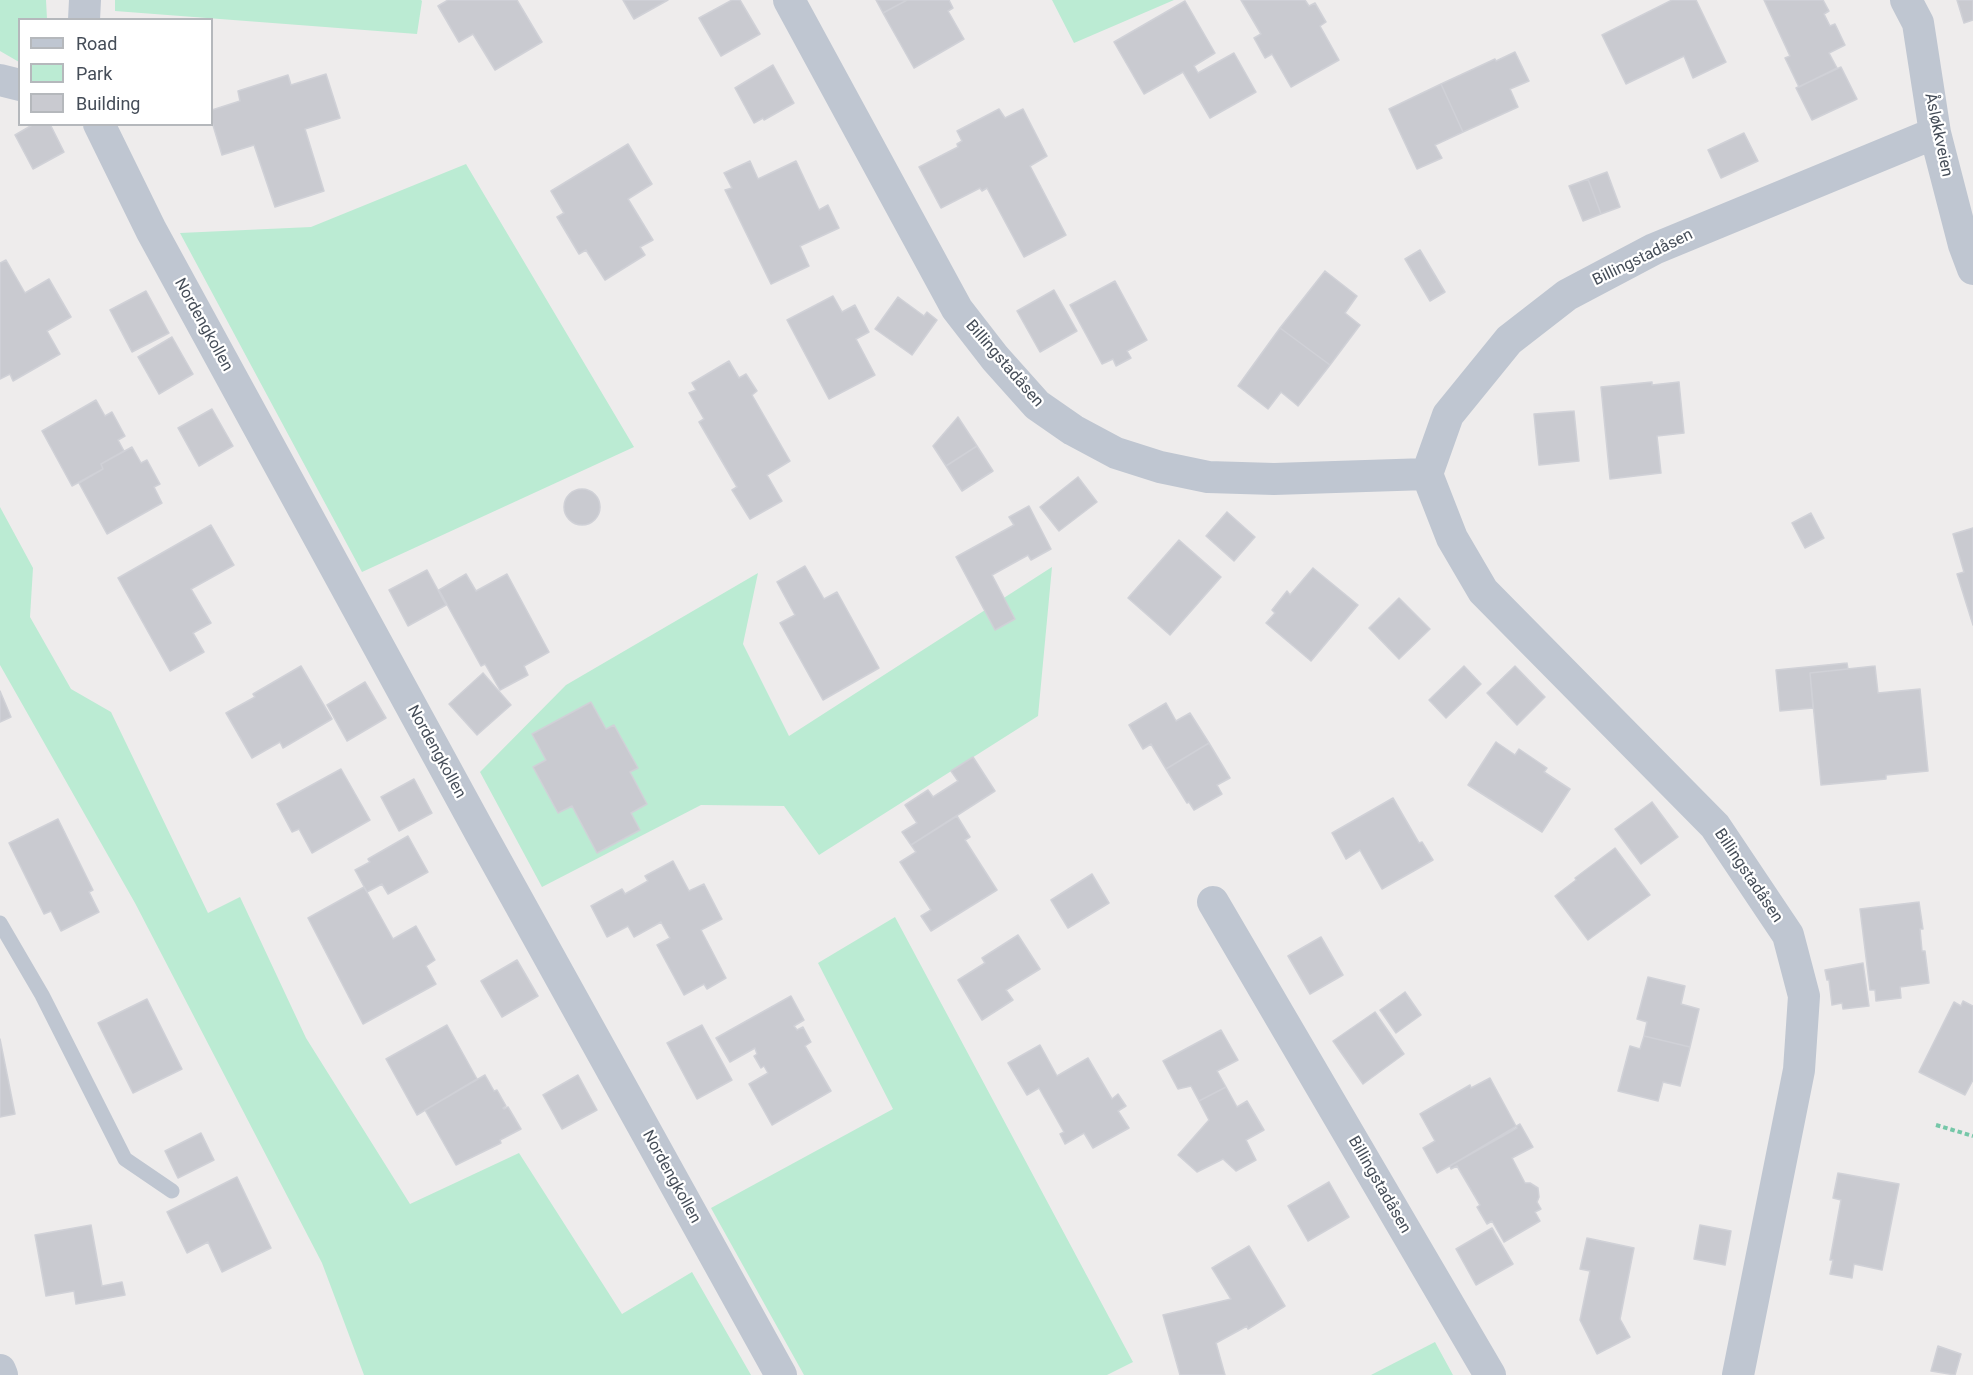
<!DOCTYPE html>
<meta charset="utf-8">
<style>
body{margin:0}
#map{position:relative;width:1973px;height:1375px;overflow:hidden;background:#eeecec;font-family:Roboto,sans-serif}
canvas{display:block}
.legend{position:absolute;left:18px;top:18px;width:195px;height:108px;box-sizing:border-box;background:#fff;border:2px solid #b5b8bc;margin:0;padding:8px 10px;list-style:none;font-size:18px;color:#454d58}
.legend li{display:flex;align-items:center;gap:12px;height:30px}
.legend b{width:30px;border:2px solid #b5b8bc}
</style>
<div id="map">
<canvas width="1973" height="1375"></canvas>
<ul class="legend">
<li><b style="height:8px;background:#bfc6d1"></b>Road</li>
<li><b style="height:16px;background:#bbebd3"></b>Park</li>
<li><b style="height:16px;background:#c9cad0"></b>Building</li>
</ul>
</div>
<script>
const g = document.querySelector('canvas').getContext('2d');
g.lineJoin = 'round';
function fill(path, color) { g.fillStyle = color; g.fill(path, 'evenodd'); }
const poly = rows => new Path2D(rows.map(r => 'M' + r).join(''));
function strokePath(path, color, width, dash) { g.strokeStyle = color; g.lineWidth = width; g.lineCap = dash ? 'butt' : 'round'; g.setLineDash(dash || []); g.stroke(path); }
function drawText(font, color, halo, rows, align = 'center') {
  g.font = font + ' Roboto,sans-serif'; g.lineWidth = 4.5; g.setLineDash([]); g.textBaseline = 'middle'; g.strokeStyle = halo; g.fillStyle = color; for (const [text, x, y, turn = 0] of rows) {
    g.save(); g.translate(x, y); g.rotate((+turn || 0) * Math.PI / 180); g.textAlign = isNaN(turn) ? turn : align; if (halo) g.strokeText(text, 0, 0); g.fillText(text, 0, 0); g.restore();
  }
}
fill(poly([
 [0,0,46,0,47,19,20,20,19,62,0,51],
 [115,0,421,0,422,1,417,34,115,11],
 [1052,0,1174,0,1074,43],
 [466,164,634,447,362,572,180,233,311,227],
 [0,507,33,568,30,617,71,689,111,712,208,913,240,897,306,1038,410,1204,519,1153,622,1314,692,1272,751,1375,364,1375,322,1263,135,903,0,665],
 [1052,567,1038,716,819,855,784,806,701,805,542,887,480,772,566,685,758,573,743,644,789,736],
 [895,917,1133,1362,1107,1375,804,1375,711,1208,893,1109,818,963],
 [1435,1342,1453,1375,1371,1375]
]), '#bbebd3');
const building = poly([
 [448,0,517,0,542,42,495,70,473,34,459,42,438,6,448,0],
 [623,0,668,0,634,19,623,0],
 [732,0,740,0,760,34,721,56,699,18,732,0],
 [876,0,907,0,883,13,876,0],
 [907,0,949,0,953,8,948,11,964,39,914,68,883,13,907,0],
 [1241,0,1305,0,1309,6,1315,3,1326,22,1320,26,1339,60,1291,87,1272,54,1265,58,1254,38,1261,34,1241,0],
 [1672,0,1696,0,1726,62,1693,78,1684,56,1626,84,1602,35,1672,0],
 [1764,0,1823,0,1829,11,1824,14,1830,26,1835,24,1845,45,1829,53,1837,68,1799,87,1785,58,1790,56,1764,0],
 [1957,0,1973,0,1973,20,1964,23,1957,0],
 [1185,1,1215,53,1194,66,1198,73,1234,53,1256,92,1210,118,1183,72,1144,94,1114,42,1185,1],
 [1515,52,1529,81,1510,89,1518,107,1463,132,1441,84,1495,59,1496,61,1515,52],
 [773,65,794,103,764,120,763,118,754,123,735,88,773,65],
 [1841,67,1857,99,1812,120,1796,88,1841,67],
 [326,74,340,118,305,129,324,191,275,207,254,145,222,155,212,122,212,110,240,101,238,91,288,75,291,85,326,74],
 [1441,84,1463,132,1435,145,1442,158,1417,169,1389,109,1441,84],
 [999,109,1005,118,1023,109,1047,156,1030,166,1066,235,1024,257,987,188,982,191,980,188,941,208,919,167,958,147,957,144,962,141,957,131,999,109],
 [34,124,50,124,64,152,33,169,15,135,34,124],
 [1744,133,1758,161,1721,178,1708,150,1744,133],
 [628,144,652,184,628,199,653,240,640,247,645,255,605,280,586,250,579,254,557,217,564,213,551,191,628,144],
 [750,161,758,179,796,161,819,210,828,205,839,228,800,246,809,266,771,284,725,190,732,188,724,173,750,161],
 [1607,172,1620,207,1601,214,1588,179,1607,172],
 [1588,179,1601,214,1583,221,1569,186,1588,179],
 [1420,250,1445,292,1430,301,1405,259,1420,250],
 [6,260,25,293,49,279,71,317,47,331,60,354,13,381,10,374,0,379,0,263,6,260],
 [1325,271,1357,296,1345,313,1360,325,1330,365,1280,328,1325,271],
 [1115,281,1147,340,1127,351,1131,358,1116,366,1113,359,1102,364,1070,305,1115,281],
 [1054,290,1077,331,1040,352,1017,311,1054,290],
 [146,291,169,333,132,352,110,310,146,291],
 [833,296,842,312,855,305,869,332,856,339,875,375,829,399,787,320,833,296],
 [898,297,924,316,927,312,937,320,912,355,875,329,898,297],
 [1280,328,1330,365,1298,406,1281,392,1268,409,1238,386,1280,328],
 [172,337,193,374,159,394,138,357,172,337],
 [729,361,739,378,746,374,757,391,752,395,790,461,767,475,782,501,750,519,732,490,737,487,699,422,704,419,689,393,696,390,692,383,729,361],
 [1652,382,1652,385,1679,382,1684,433,1657,436,1661,473,1610,479,1601,387,1652,382],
 [96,400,105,416,112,412,125,436,118,440,124,451,101,464,103,469,72,486,42,431,96,400],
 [212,409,233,446,199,466,178,428,212,409],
 [1574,411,1579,461,1539,465,1534,414,1574,411],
 [958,417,977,446,946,466,933,446,958,417],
 [977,446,993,471,962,491,946,466,977,446],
 [132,447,141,463,147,460,160,484,154,487,162,503,107,534,79,483,103,469,101,464,132,447],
 [1078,477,1097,502,1059,531,1040,507,1078,477],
 '564 507a18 18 0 1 1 36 0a18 18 0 1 1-36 0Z',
 [1029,506,1051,549,1031,560,1028,555,992,575,1015,619,995,630,956,557,1014,525,1009,517,1029,506],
 [1227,512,1255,537,1234,561,1206,536,1227,512],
 [1811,513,1824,538,1805,548,1792,523,1811,513],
 [211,525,234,565,191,589,211,623,193,633,204,652,170,671,118,578,211,525],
 [1973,528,1973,625,1957,574,1964,572,1953,534,1973,528],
 [1179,540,1221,577,1170,635,1128,598,1179,540],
 [805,566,824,599,837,592,879,668,823,700,780,623,795,615,777,582,805,566],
 [1313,568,1358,605,1311,661,1266,623,1275,613,1272,610,1287,591,1290,595,1313,568],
 [427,570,446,605,408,626,389,590,427,570],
 [466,574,476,591,507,574,549,652,524,666,528,675,500,690,485,664,481,666,439,590,466,574],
 [1399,598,1430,629,1399,659,1369,628,1399,598],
 [1847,663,1848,669,1810,673,1813,708,1780,711,1776,670,1847,663],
 [301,666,332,719,283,748,280,742,252,758,226,713,255,697,253,694,301,666],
 [1464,666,1481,684,1446,718,1429,700,1464,666],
 [1515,666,1545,697,1517,725,1487,693,1515,666],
 [1875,666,1878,693,1920,689,1928,771,1886,775,1886,779,1821,785,1810,673,1875,666],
 [483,673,511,705,477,735,449,704,483,673],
 [365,682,386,718,347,741,327,705,365,682],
 [0,691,11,717,0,722,0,691],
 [591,702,606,729,614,725,638,768,630,772,647,804,631,813,640,830,597,853,572,806,558,813,533,767,546,760,532,734,591,702],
 [1166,703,1176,721,1190,713,1209,743,1166,769,1151,744,1143,749,1129,725,1166,703],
 [1496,742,1515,755,1519,749,1547,768,1544,772,1570,789,1542,832,1468,785,1496,742],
 [1209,743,1230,778,1217,785,1222,794,1194,810,1189,802,1187,803,1166,769,1209,743],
 [973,757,995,791,911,845,902,832,917,823,905,805,928,790,933,797,958,781,951,771,973,757],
 [341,769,370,820,312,853,299,829,292,832,277,804,341,769],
 [414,779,432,813,399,831,381,797,414,779],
 [1393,798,1419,843,1422,842,1433,860,1382,889,1360,850,1346,859,1332,833,1393,798],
 [1652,802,1678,837,1641,864,1615,829,1652,802],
 [957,816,970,837,965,840,997,890,931,931,921,916,931,910,900,862,916,852,911,845,957,816],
 [58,819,93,890,89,892,99,912,61,931,51,911,44,914,9,843,58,819],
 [408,836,428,872,388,894,382,884,367,892,355,870,370,862,368,859,408,836],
 [1615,848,1650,895,1588,940,1555,896,1576,880,1575,878,1615,848],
 [673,861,689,891,704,884,722,919,701,930,726,978,707,989,704,984,684,995,657,945,670,938,661,922,634,937,628,926,607,937,591,906,622,889,625,894,648,881,645,876,673,861],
 [1092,874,1109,903,1068,928,1051,900,1092,874],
 [364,887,393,939,416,926,435,960,426,966,436,984,363,1024,308,918,364,887],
 [1919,902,1923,929,1920,929,1922,951,1925,951,1929,983,1900,987,1901,998,1876,1001,1875,990,1870,990,1860,909,1919,902],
 [1018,935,1040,969,1006,990,1013,1000,982,1020,958,980,985,963,982,958,1018,935],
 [1321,937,1343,975,1310,994,1288,956,1321,937],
 [517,960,538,996,502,1017,481,981,517,960],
 [1863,963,1869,1006,1843,1009,1842,1003,1832,1005,1829,980,1827,980,1825,970,1863,963],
 [1648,977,1685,986,1681,1004,1699,1009,1690,1047,1644,1036,1647,1022,1637,1019,1648,977],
 [1405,992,1421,1015,1396,1033,1380,1010,1405,992],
 [791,996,804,1020,794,1026,797,1030,803,1027,811,1042,805,1046,831,1091,772,1125,749,1084,768,1073,764,1066,761,1068,754,1056,757,1054,755,1048,730,1062,716,1038,791,996],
 [147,999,182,1069,133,1093,98,1023,147,999],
 [1963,1001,1973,1006,1973,1080,1965,1095,1919,1072,1954,1002,1961,1006,1963,1001],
 [1375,1012,1404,1054,1363,1084,1333,1041,1375,1012],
 [447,1025,477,1079,417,1115,386,1059,447,1025],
 [702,1025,732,1080,697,1099,667,1043,702,1025],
 [1221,1030,1238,1060,1217,1071,1226,1087,1199,1101,1191,1086,1178,1089,1163,1061,1221,1030],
 [1644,1036,1690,1047,1680,1086,1663,1082,1658,1101,1618,1091,1630,1046,1640,1049,1644,1036],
 [0,1039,15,1114,0,1117,0,1039],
 [1040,1045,1057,1076,1088,1058,1112,1099,1118,1094,1126,1106,1118,1111,1129,1128,1093,1148,1084,1133,1065,1144,1060,1134,1064,1132,1039,1088,1027,1095,1008,1063,1040,1045],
 [485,1075,494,1091,497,1090,506,1106,503,1108,504,1109,508,1107,521,1129,500,1140,501,1143,456,1165,425,1110,485,1075],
 [578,1075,597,1110,562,1129,543,1095,578,1075],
 [1490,1078,1517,1128,1437,1173,1423,1148,1435,1141,1420,1114,1470,1085,1471,1088,1490,1078],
 [1226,1087,1237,1107,1247,1101,1264,1130,1246,1140,1256,1160,1236,1171,1223,1159,1197,1172,1178,1155,1209,1120,1199,1101,1226,1087],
 [1520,1124,1533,1147,1512,1158,1525,1183,1530,1183,1538,1188,1539,1197,1537,1202,1541,1209,1535,1212,1540,1221,1504,1242,1492,1221,1487,1224,1477,1207,1480,1205,1457,1166,1451,1169,1450,1166,1520,1124],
 [201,1133,214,1160,178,1178,165,1151,201,1133],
 [1838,1173,1899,1184,1882,1270,1854,1264,1852,1278,1830,1274,1833,1260,1830,1260,1841,1200,1833,1198,1838,1173],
 [237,1177,271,1248,222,1272,208,1242,187,1253,167,1212,237,1177],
 [1329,1182,1349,1217,1308,1241,1288,1206,1329,1182],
 [91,1225,102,1286,122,1282,125,1295,76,1304,74,1291,46,1296,35,1235,91,1225],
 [1700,1225,1731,1231,1725,1265,1694,1259,1700,1225],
 [1492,1228,1513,1264,1476,1285,1456,1249,1492,1228],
 [1587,1238,1634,1248,1620,1319,1630,1337,1597,1354,1580,1320,1590,1271,1580,1269,1587,1238],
 [1249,1246,1285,1306,1248,1329,1247,1326,1216,1343,1225,1375,1180,1375,1163,1315,1231,1299,1212,1268,1249,1246],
 [1938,1346,1961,1354,1955,1375,1931,1371,1938,1346]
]);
fill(building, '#c9cad0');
strokePath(building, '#d0d1d7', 1.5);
strokePath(poly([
 [1936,1125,1973,1136]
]), '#75c7a8', 4, [4.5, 3]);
strokePath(poly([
 [0,923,42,995,125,1159,172,1191]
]), '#bfc6d1', 15);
strokePath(poly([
 [789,0,957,309,995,358,1037,405,1073,430,1116,453,1160,467,1208,477,1274,479,1427,474],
 [1906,0,1918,23,1935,133,1964,245,1973,269],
 [84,20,85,0],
 [0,80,20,85],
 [99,124,151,230,481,834,781,1375],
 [1213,902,1490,1375],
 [0,1370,2,1375],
 [1738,1375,1799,1070,1804,996,1788,935,1715,826,1483,591,1452,538,1427,474,1448,415,1509,340,1567,295,1654,249,1935,133]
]), '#bfc6d1', 32);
drawText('16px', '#454d58', '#fff', [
 ["Åsløkkveien",1938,135,78],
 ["Billingstadåsen",1643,258,-26],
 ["Nordengkollen",203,325,61],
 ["Billingstadåsen",1004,364,49],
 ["Nordengkollen",436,752,61],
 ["Billingstadåsen",1748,876,56],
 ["Nordengkollen",671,1177,61],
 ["Billingstadåsen",1379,1185,60]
]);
</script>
